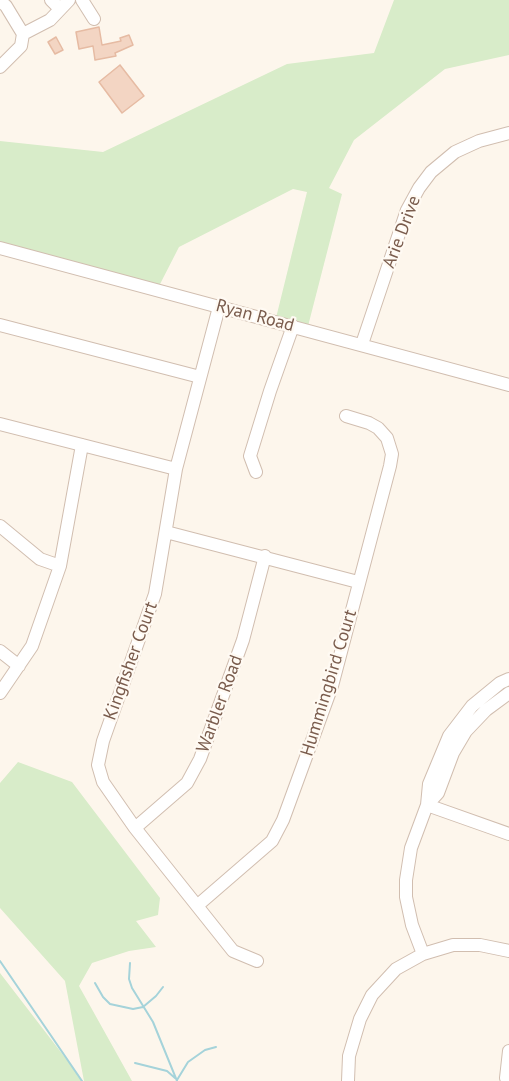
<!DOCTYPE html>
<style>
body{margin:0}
canvas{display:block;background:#fdf6ec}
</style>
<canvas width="509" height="1081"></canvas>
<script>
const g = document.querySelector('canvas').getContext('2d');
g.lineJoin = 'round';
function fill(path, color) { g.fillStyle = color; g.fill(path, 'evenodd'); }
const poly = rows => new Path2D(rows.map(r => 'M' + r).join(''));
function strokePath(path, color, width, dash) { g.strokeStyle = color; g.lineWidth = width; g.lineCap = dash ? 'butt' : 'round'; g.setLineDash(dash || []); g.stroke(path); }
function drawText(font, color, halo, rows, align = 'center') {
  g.font = font + ' "PT Sans",sans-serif'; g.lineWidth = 4.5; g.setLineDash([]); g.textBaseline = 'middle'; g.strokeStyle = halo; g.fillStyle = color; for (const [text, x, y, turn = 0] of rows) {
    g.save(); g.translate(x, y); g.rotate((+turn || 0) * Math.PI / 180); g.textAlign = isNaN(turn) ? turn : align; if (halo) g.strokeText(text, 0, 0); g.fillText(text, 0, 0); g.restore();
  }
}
fill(poly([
 [394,0,509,0,509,55,445,69,354,140,329,188,342,194,307,330,275,322,307,192,293,189,179,247,157,290,0,248,0,141,103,152,287,64,374,53],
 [18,762,72,782,160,898,158,915,136,921,156,947,129,951,92,963,79,986,132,1081,84,1081,65,981,0,908,0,783],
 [0,973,60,1051,83,1081,0,1081]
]), '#d8ecc9');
strokePath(poly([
 [0,961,82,1081],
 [130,963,129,979,132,988,153,1022,177,1081],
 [95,983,103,997,110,1004,133,1009,143,1007,156,996,163,987],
 [135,1063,167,1071,175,1078],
 [177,1080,188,1062,205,1050,216,1047]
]), '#a5d3da', 2);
const building = poly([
 [99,27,102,45,121,41,120,38,129,35,133,45,115,53,116,56,95,60,93,46,79,49,76,32,99,27],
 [56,37,63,50,55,54,48,42,56,37],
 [120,65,144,96,122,113,99,82,120,65]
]);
fill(building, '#f3d5c3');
strokePath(building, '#e6bba3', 1.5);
const minor = poly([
 [51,0,60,9],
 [82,0,94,19],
 [0,1,6,6,23,34,21,46,0,67],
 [23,34,50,20,69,0],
 [0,248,509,385],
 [219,307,176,469,155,594,103,741,98,765,103,782,135,828,233,951,257,961],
 [0,325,200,377],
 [362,344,407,210,419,188,431,172,455,152,479,141,509,133],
 [0,424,176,469],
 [256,472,250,456,270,391,293,326],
 [0,526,40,559,60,566],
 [166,532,358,582],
 [0,651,19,666],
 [0,693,32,646,60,566,82,445],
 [427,805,429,784,449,736,472,706,500,683,509,679],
 [427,805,509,834],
 [135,828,187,783,200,759,243,640,265,556],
 [198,905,272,841,283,820,332,686,390,466,392,454,387,438,378,428,369,423,346,416],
 [423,954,412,925,406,897,406,880,411,848,427,805,438,793,453,753,466,731,486,710,509,693],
 [506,1078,509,1051],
 [348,1081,349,1056,360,1019,372,995,396,969,423,954,453,945,480,945,509,951]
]);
strokePath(minor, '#d1beb0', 14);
strokePath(minor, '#fff', 12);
drawText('18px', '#7a5c4d', '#fffaf3', [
 ["Arie Drive",402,232,-69],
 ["Ryan Road",255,316,15],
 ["Kingfisher Court",131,661,-70],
 ["Hummingbird Court",329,683,-73],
 ["Warbler Road",220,704,-70]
]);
</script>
